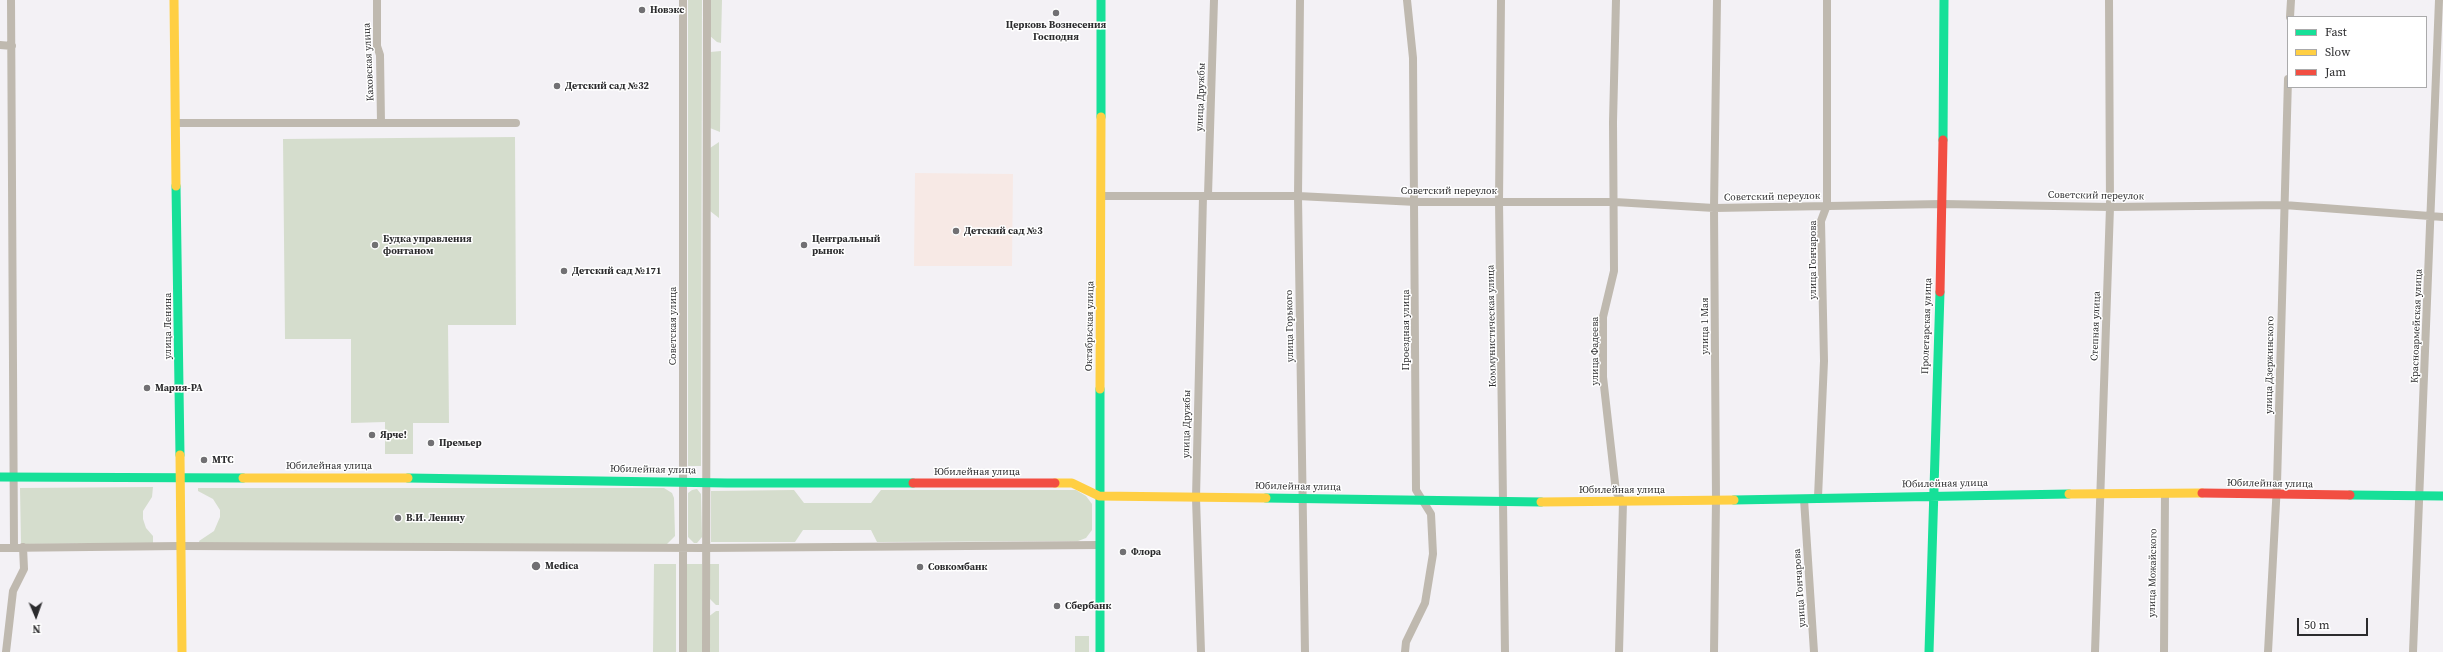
<!DOCTYPE html>
<meta charset="utf-8">
<style>
body{margin:0}
#map{position:relative;width:2443px;height:652px;overflow:hidden;background:#f3f1f5;font-family:"Source Serif 4",serif}
canvas{display:block}
.legend{position:absolute;left:2287px;top:16px;width:140px;height:72px;box-sizing:border-box;background:#fff;border:1px solid #aaaaab;margin:0;padding:5px 7px;list-style:none;font-size:12px;color:#2b2b2d}
.legend li{display:flex;align-items:center;gap:8px;height:20px}
.legend b{width:20px;border:1px solid #aaaaab}
.north{position:absolute;left:16px;top:596px;width:40px;height:40px;-webkit-text-stroke:3px #fff;paint-order:stroke;rotate:178deg;font-size:11px;font-weight:700;line-height:16px;text-align:center;color:#2b2b2d}
.north::after{content:'';display:block;margin:auto;width:14px;height:18px;background:#2b2b2d;clip-path:polygon(50% 0,100% 100%,50% 72%,0 100%)}
.scale{position:absolute;left:2297px;top:618px;width:71px;height:18px;box-sizing:border-box;border:2px solid #2b2b2d;border-top:0;padding-left:5px;font-size:12px;line-height:14px;white-space:nowrap;color:#2b2b2d;-webkit-text-stroke:3px #fff;paint-order:stroke}
</style>
<div id="map">
<canvas width="2443" height="652"></canvas>
<ul class="legend">
<li><b style="height:5px;background:#16e098"></b>Fast</li>
<li><b style="height:5px;background:#ffcf43"></b>Slow</li>
<li><b style="height:5px;background:#f24e42"></b>Jam</li>
</ul>
<div class="north">N</div>
<div class="scale">50 m</div>
</div>
<script>
const g = document.querySelector('canvas').getContext('2d');
g.lineJoin = 'round';
function fill(path, color) { g.fillStyle = color; g.fill(path, 'evenodd'); }
const poly = rows => new Path2D(rows.map(r => 'M' + r).join(''));
function strokePath(path, color, width, dash) { g.strokeStyle = color; g.lineWidth = width; g.lineCap = dash ? 'butt' : 'round'; g.setLineDash(dash || []); g.stroke(path); }
function drawText(font, color, halo, rows, align = 'center') {
  g.font = font + ' "Source Serif 4",serif'; g.lineWidth = 3; g.setLineDash([]); g.textBaseline = 'middle'; g.strokeStyle = halo; g.fillStyle = color; for (const [text, x, y, turn = 0] of rows) {
    g.save(); g.translate(x, y); g.rotate((+turn || 0) * Math.PI / 180); g.textAlign = isNaN(turn) ? turn : align; if (halo) g.strokeText(text, 0, 0); g.fillText(text, 0, 0); g.restore();
  }
}
fill(poly([
 [915,173,1013,174,1012,266,914,266]
]), '#f7e9e5');
fill(poly([
 [688,0,702,0,701,466,688,466],
 [710,0,722,0,721,43,717,42,710,36],
 [721,51,720,132,710,128,710,52],
 [515,137,516,325,448,325,449,423,413,423,413,454,385,454,385,422,351,423,351,339,285,339,283,139],
 [719,142,719,218,710,211,710,148],
 [153,487,152,497,143,511,143,519,146,528,153,536,153,543,21,544,20,488],
 [198,488,664,488,672,493,674,498,675,536,666,545,200,545,199,541,214,531,220,517,220,510,213,499,198,491],
 [697,489,701,494,702,537,697,543,694,543,688,537,688,493,692,490],
 [794,490,804,503,871,503,881,490,1076,490,1086,496,1092,504,1092,530,1086,538,1078,541,877,542,871,530,803,530,795,542,711,542,711,491],
 [654,564,676,564,676,652,653,652],
 [687,564,702,564,702,652,687,652],
 [708,564,719,564,719,605,716,605,710,599],
 [716,611,719,611,719,652,708,652,708,617],
 [1075,636,1089,636,1089,652,1075,652]
]), '#d5ddcd');
strokePath(poly([
 [11,0,14,547],
 [377,0,377,46,380,55,381,123],
 [683,0,683,652],
 [1300,0,1298,196,1305,652],
 [1501,0,1499,201,1505,652],
 [1616,0,1613,122,1614,271,1603,317,1603,377,1616,492,1623,502,1619,652],
 [2290,17,2291,0],
 [0,45,12,46],
 [176,123,516,123],
 [1208,195,1214,0],
 [1102,196,1298,196,1416,202,1615,202,1714,208,1943,204,2110,207,2284,205,2443,217],
 [1818,497,1824,361,1821,221,1827,205,1827,0],
 [1804,499,1814,652],
 [0,548,180,546,706,548,1099,545],
 [6,652,13,591,24,569,23,547],
 [706,652,707,0],
 [1201,652,1196,498,1203,196],
 [1405,652,1406,642,1425,603,1433,554,1431,514,1416,490,1413,58,1407,0],
 [1714,652,1716,500,1714,208,1717,0],
 [2095,652,2110,207,2109,0],
 [2164,652,2165,493],
 [2268,652,2277,484,2288,79],
 [2413,652,2439,0]
]), '#bfb9af', 8);
strokePath(poly([
 [1101,117,1101,0],
 [1943,140,1944,0],
 [176,186,180,455],
 [0,477,243,478],
 [408,478,727,483,913,483],
 [2350,495,2443,496],
 [1266,498,1541,502],
 [1734,500,2069,494],
 [1100,652,1100,389],
 [1929,652,1940,292]
]), '#16e098', 9);
strokePath(poly([
 [174,0,176,186],
 [1100,389,1101,117],
 [180,455,182,652],
 [243,478,408,478],
 [1055,483,1072,483,1099,496,1266,498],
 [2069,494,2202,493],
 [1541,502,1734,500]
]), '#ffcf43', 9);
strokePath(poly([
 [1940,292,1943,140],
 [913,483,1055,483],
 [2202,493,2350,495]
]), '#f24e42', 9);
for (const [x, y, r, color] of [
 [642,10,4,"#717073"],
 [1056,13,4,"#717073"],
 [557,86,4,"#717073"],
 [956,231,4,"#717073"],
 [375,245,4,"#717073"],
 [804,245,4,"#717073"],
 [564,271,4,"#717073"],
 [147,388,4,"#717073"],
 [372,435,4,"#717073"],
 [431,443,4,"#717073"],
 [204,460,4,"#717073"],
 [398,518,4,"#717073"],
 [1123,552,4,"#717073"],
 [536,566,5,"#717073"],
 [920,567,4,"#717073"],
 [1057,606,4,"#717073"]
]) { const dot = new Path2D(); dot.arc(x, y, r, 0, 2 * Math.PI); g.fillStyle = color; g.fill(dot); strokePath(dot, '#fff', 1.5); }
drawText('bold 10px', '#2b2b2d', '#fff', [
 ["Новэкс",650,10],
 ["Церковь Вознесения",1056,25,"center"],
 ["Господня",1056,37,"center"],
 ["Детский сад №32",565,86],
 ["Детский сад №3",964,231],
 ["Будка управления",383,239],
 ["фонтаном",383,251],
 ["Центральный",812,239],
 ["рынок",812,251],
 ["Детский сад №171",572,271],
 ["Мария-РА",155,388],
 ["Ярче!",380,435],
 ["Премьер",439,443],
 ["МТС",212,460],
 ["В.И. Ленину",406,518],
 ["Флора",1131,552],
 ["Mеdica",545,566],
 ["Совкомбанк",928,567],
 ["Сбербанк",1065,606]
], 'left');
drawText('10px', '#2b2b2d', '#fff', [
 ["Каховская улица",369,62,-93],
 ["улица Дружбы",1201,97,-88],
 ["Советский переулок",1449,191],
 ["Советский переулок",2096,196,1],
 ["Советский переулок",1772,197,-1],
 ["улица Гончарова",1813,260,-90],
 ["улица Ленина",168,326,-90],
 ["Советская улица",673,326,-90],
 ["Октябрьская улица",1090,326,-89],
 ["улица Горького",1290,326,-91],
 ["Коммунистическая улица",1492,326,-91],
 ["улица 1 Мая",1705,326,-90],
 ["Пролетарская улица",1927,326,-88],
 ["Степная улица",2096,326,-88],
 ["Красноармейская улица",2417,326,-88],
 ["Проездная улица",1406,330,-90],
 ["улица Фадеева",1595,351,-90],
 ["улица Дзержинского",2270,365,-89],
 ["улица Дружбы",1187,424,-89],
 ["Юбилейная улица",329,466],
 ["Юбилейная улица",653,470,1],
 ["Юбилейная улица",977,472],
 ["Юбилейная улица",1945,484,-1],
 ["Юбилейная улица",2270,484,1],
 ["Юбилейная улица",1298,487,1],
 ["Юбилейная улица",1622,490],
 ["улица Можайского",2153,573,-89],
 ["улица Гончарова",1800,588,-94]
]);
</script>
